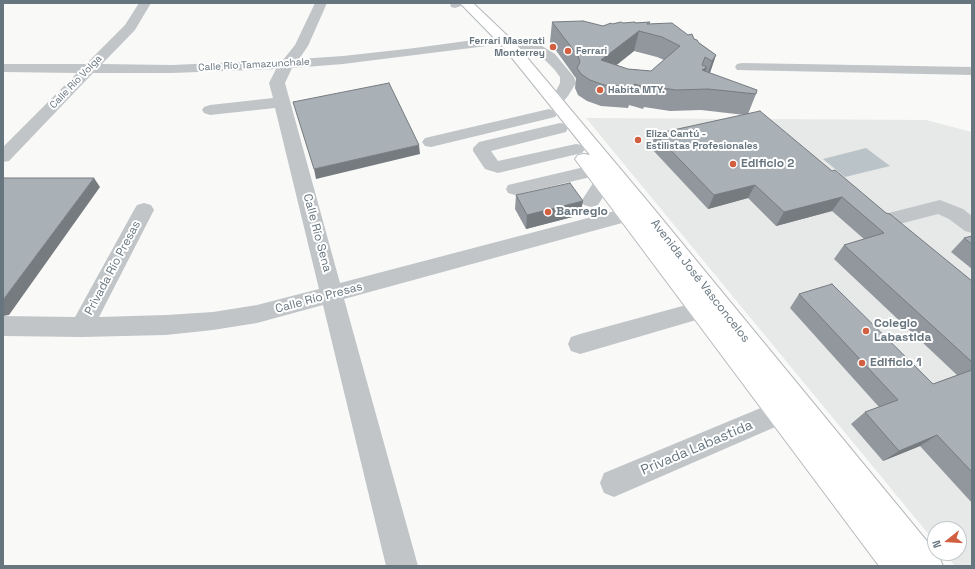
<!DOCTYPE html>
<meta charset="utf-8">
<style>
body{margin:0}
#map{position:relative;width:975px;height:569px;overflow:hidden;background:#f9f9f8;font-family:"Space Grotesk",sans-serif}
canvas{display:block}
.frame{position:absolute;inset:0;border:4px solid #67757f;pointer-events:none}
.north{position:absolute;left:927px;top:521px;width:40px;height:40px;box-sizing:border-box;background:#fff;border:1px solid #c2c8cc;border-radius:50%;rotate:253deg;font-size:11px;font-weight:700;line-height:16px;text-align:center;color:#67757f}
.north::after{content:'';display:block;margin:auto;width:14px;height:18px;background:#d15f40;clip-path:polygon(50% 0,100% 100%,50% 72%,0 100%)}
</style>
<div id="map">
<canvas width="975" height="569"></canvas>
<div class="frame"></div>
<div class="north">N</div>
</div>
<script>
const g = document.querySelector('canvas').getContext('2d');
g.lineJoin = 'round';
function fill(path, color) { g.fillStyle = color; g.fill(path, 'evenodd'); }
const poly = rows => new Path2D(rows.map(r => 'M' + r).join(''));
function strokePath(path, color, width, dash) { g.strokeStyle = color; g.lineWidth = width; g.lineCap = dash ? 'butt' : 'round'; g.setLineDash(dash || []); g.stroke(path); }
function drawText(font, color, halo, rows, align = 'center') {
  g.font = font + ' "Space Grotesk",sans-serif'; g.lineWidth = 4; g.setLineDash([]); g.textBaseline = 'middle'; g.strokeStyle = halo; g.fillStyle = color; for (const [text, x, y, turn = 0] of rows) {
    g.save(); g.translate(x, y); g.rotate((+turn || 0) * Math.PI / 180); g.textAlign = isNaN(turn) ? turn : align; if (halo) g.strokeText(text, 0, 0); g.fillText(text, 0, 0); g.restore();
  }
}
fill(poly([
 [586,118,926,120,972,132,972,566,955,566,944,553,959,553,959,529,935,529,935,542]
]), '#e7e8e8');
fill(poly([
 [866,148,890,166,845,177,823,159]
]), '#bac4c8');
const major = poly([
 [460,3,473,3,514,42,649,203,935,551,935,553,938,555,943,566,879,566,575,159,578,155,584,154,590,155,504,48,460,3]
]);
strokePath(major, '#b5b9bc', 2);
fill(poly([
 [139,3,151,3,135,30,102,64,172,65,283,60,295,45,315,3,327,3,308,46,299,59,343,56,415,48,503,36,508,37,509,41,542,46,555,54,574,77,576,83,568,96,561,104,555,106,549,104,547,101,556,91,560,83,560,77,554,69,545,60,533,53,504,48,503,44,343,64,292,68,285,83,340,283,626,208,633,210,636,215,633,220,344,299,418,566,386,566,323,305,257,323,213,330,166,335,82,337,3,336,3,316,75,317,134,210,137,205,144,203,151,205,154,210,99,317,166,315,213,312,257,305,319,289,275,108,210,115,204,113,202,110,204,107,210,105,273,98,269,83,276,69,172,73,93,73,9,161,3,162,3,147,77,73,3,72,3,64,86,64,125,25,139,3],
 [450,3,463,3,461,6,455,8,451,7,450,3],
 [742,63,972,67,972,75,737,70,735,67,737,64,742,63],
 [549,109,555,111,557,114,555,117,431,147,425,146,422,142,425,138,549,109],
 [560,123,566,124,568,128,566,132,491,151,498,161,576,144,582,145,585,149,582,153,498,173,485,169,473,151,473,148,479,142,560,123],
 [593,165,599,167,602,171,599,175,515,195,508,193,506,189,508,185,593,165],
 [602,178,609,180,611,184,598,205,591,207,584,205,581,201,584,197,595,180,602,178],
 [940,200,963,209,972,216,972,233,965,231,949,219,938,214,884,228,877,226,874,221,877,216,940,200],
 [719,296,727,299,730,305,727,311,580,354,571,351,568,344,571,337,580,334,719,296],
 [780,400,789,403,793,412,789,421,614,497,604,493,600,483,604,473,780,400]
]), '#c1c5c8');
fill(major, '#fff');
fill(poly([
 [552,22,603,26,612,24,650,22,649,24,694,39,716,55,710,73,756,94,748,114,832,171,886,213,972,281,972,503,920,446,883,461,851,424,865,412,879,407,790,308,799,294,933,384,957,375,834,259,844,245,864,239,832,211,776,226,748,198,708,209,651,148,655,134,745,115,701,110,670,111,644,107,643,109,629,105,628,108,601,106,587,101,578,95,575,88,576,78,575,77,550,42],
 [634,51,657,57,664,60,651,71,628,69,616,65],
 [516,195,583,201,580,215,526,229,515,209],
 [972,236,972,269,951,252,964,238]
]), '#91979d');
fill(poly([
 [639,31,634,51,597,81,601,60],
 [716,55,709,75,705,81,712,61],
 [707,67,700,88,702,70],
 [419,145,420,154,316,179,314,169],
 [94,178,100,187,9,315,3,316,3,300],
 [755,185,748,198,708,209,714,195],
 [842,197,832,211,776,226,784,212],
 [583,201,580,215,526,229,527,215],
 [937,435,920,446,883,461,899,451]
]), '#767b7f');
const building = poly([
 [583,21,603,26,611,23,612,24,621,22,623,23,635,22,635,23,650,22,647,24,672,23,688,35,692,34,694,39,697,40,699,43,716,55,712,61,705,57,702,65,707,67,702,70,757,90,756,94,708,89,676,90,649,86,649,88,634,84,633,87,604,85,590,80,581,74,577,68,580,62,578,56,552,22,583,21],
 [639,31,662,37,680,46,651,71,628,69,601,60,639,31],
 [389,83,419,145,314,169,293,102,389,83],
 [760,111,832,171,835,170,886,213,890,214,972,281,972,362,844,245,884,233,842,197,784,212,755,185,714,195,655,134,760,111],
 [3,178,94,178,3,300,3,178],
 [570,183,583,201,527,215,516,195,570,183],
 [972,236,972,244,964,238,972,236],
 [832,284,933,384,972,370,972,472,937,435,899,451,865,412,898,400,799,294,832,284]
]);
fill(building, '#a9b0b6');
strokePath(building, '#767b7f', 1);
for (const [x, y, r, color] of [
 [553,47,4,"#d15f40"],
 [568,51,4,"#d15f40"],
 [600,90,4,"#d15f40"],
 [638,140,4,"#d15f40"],
 [733,164,4,"#d15f40"],
 [548,212,4,"#d15f40"],
 [866,331,4,"#d15f40"],
 [862,363,4,"#d15f40"]
]) { const dot = new Path2D(); dot.arc(x, y, r, 0, 2 * Math.PI); g.fillStyle = color; g.fill(dot); strokePath(dot, '#fff', 1.5); }
drawText('bold 10px', '#67757f', '#fff', [
 ["Ferrari Maserati",545,41,"right"],
 ["Monterrey",545,53,"right"],
 ["Ferrari",576,51],
 ["Habita MTY.",608,90],
 ["Eliza Cantú -",646,134],
 ["Estilistas Profesionales",646,146]
], 'left');
drawText('10px', '#67757f', '#fff', [
 ["Calle Río Tamazunchale",254,65,-3],
 ["Calle Río Volga",76,82,-46]
]);
drawText('bold 12px', '#67757f', '#fff', [
 ["Edificio 2",741,164],
 ["Banregio",556,212],
 ["Colegio",874,324],
 ["Labastida",874,338],
 ["Edificio 1",870,363]
], 'left');
drawText('12px', '#67757f', '#fff', [
 ["Calle Río Sena",317,233,75],
 ["Privada Río Presas",113,268,-62],
 ["Avenida José Vasconcelos",700,281,52],
 ["Calle Río Presas",319,298,-15]
]);
drawText('14px', '#67757f', '#fff', [
 ["Privada Labastida",697,448,-23]
]);
</script>
